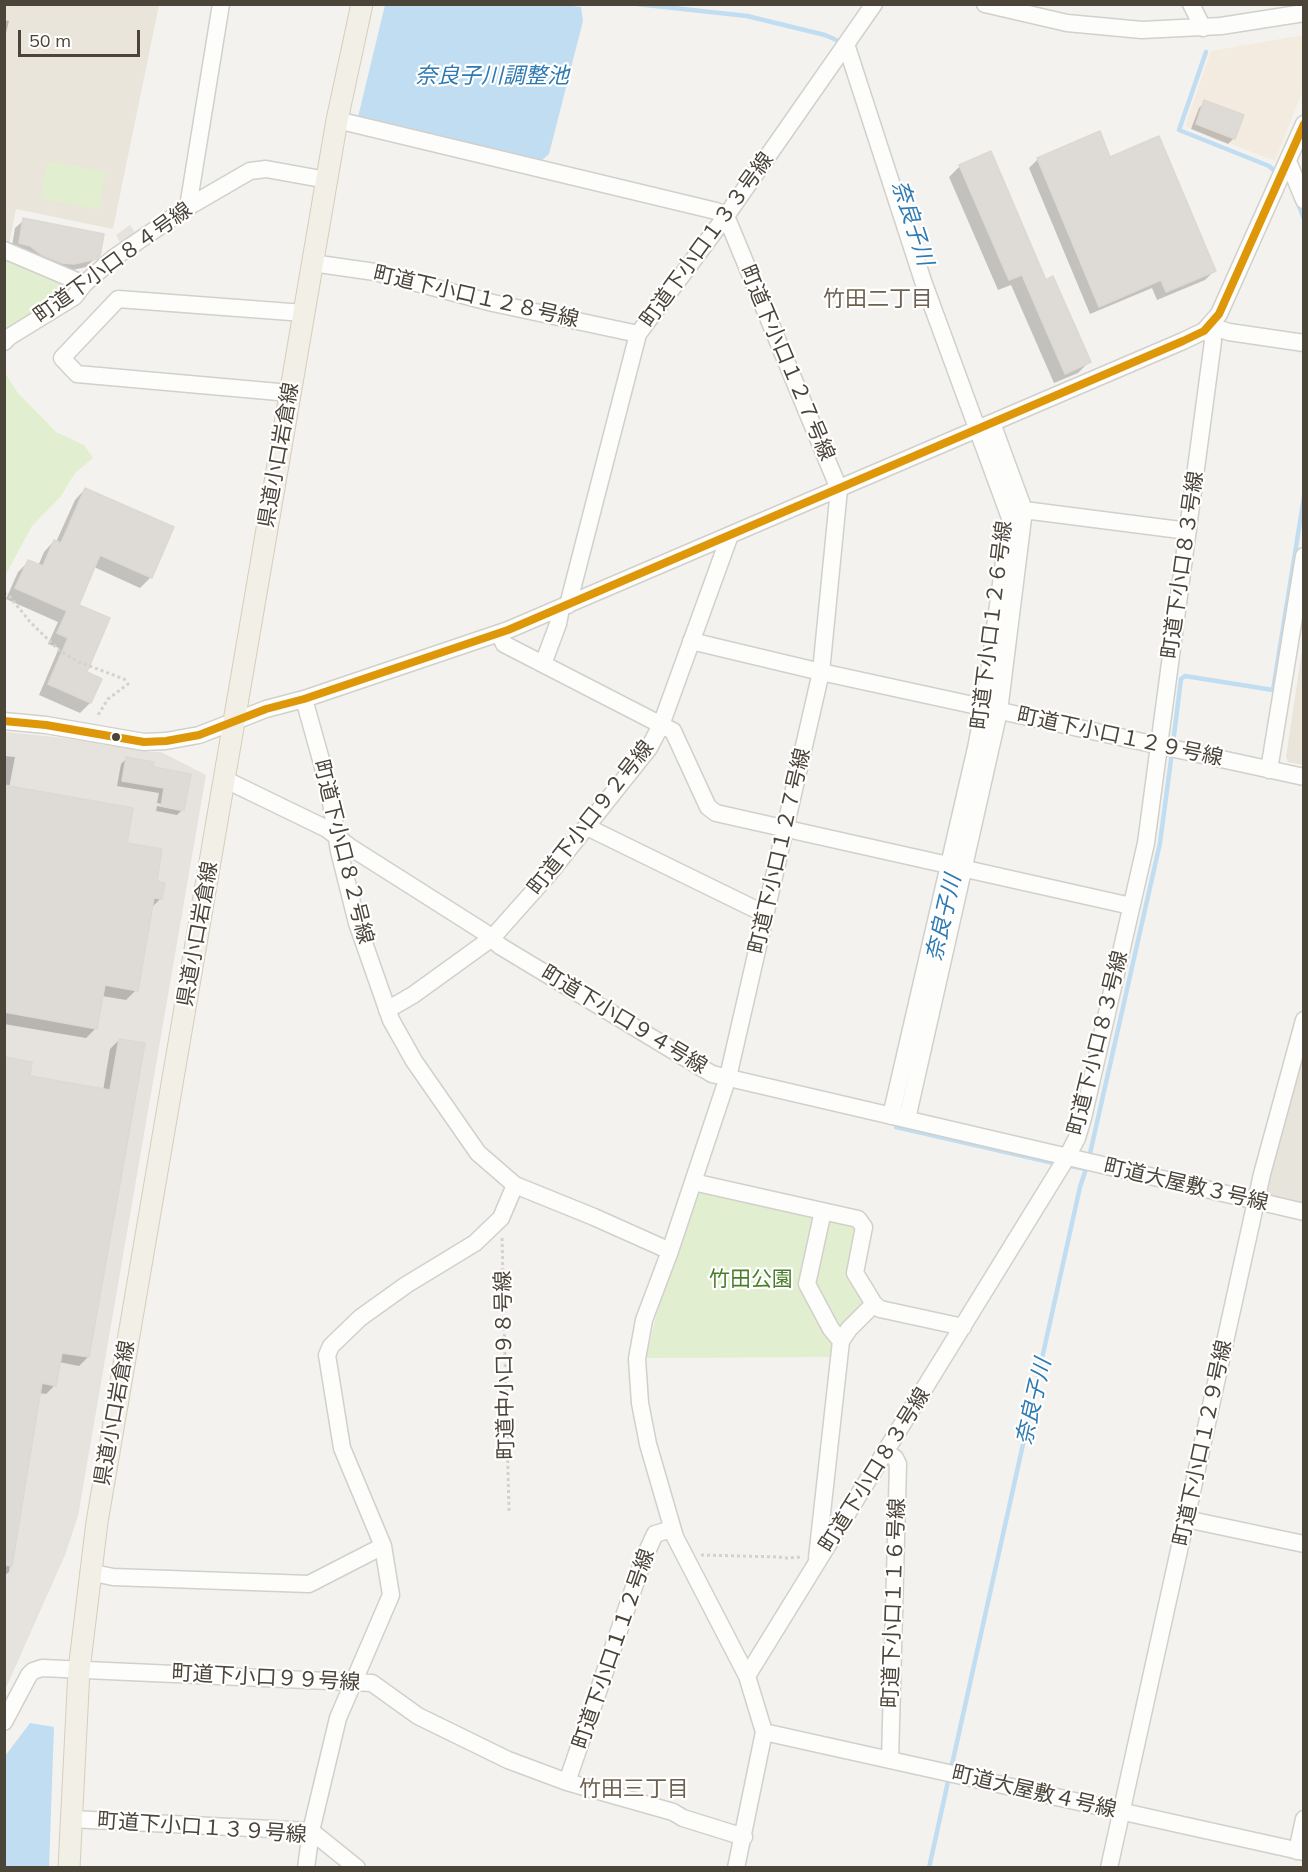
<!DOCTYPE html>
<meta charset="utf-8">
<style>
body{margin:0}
#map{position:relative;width:1308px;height:1872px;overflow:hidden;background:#f4f2ee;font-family:Mulish,sans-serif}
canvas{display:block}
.frame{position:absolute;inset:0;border:6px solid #4b4439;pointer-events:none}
.scale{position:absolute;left:18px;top:30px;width:122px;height:27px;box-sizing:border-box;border:3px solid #4b4439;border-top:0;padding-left:8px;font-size:18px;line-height:21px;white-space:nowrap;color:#4b4439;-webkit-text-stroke:4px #fff;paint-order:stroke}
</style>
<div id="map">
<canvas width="1308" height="1872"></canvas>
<div class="frame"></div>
<div class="scale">50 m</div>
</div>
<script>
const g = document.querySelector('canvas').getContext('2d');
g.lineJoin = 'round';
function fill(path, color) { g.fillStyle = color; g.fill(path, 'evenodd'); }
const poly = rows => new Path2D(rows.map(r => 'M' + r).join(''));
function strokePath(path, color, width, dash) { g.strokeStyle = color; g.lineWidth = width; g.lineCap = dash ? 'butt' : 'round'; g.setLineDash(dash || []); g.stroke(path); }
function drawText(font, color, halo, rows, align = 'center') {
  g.font = font + ' Mulish,"Noto Sans JP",sans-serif'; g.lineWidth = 4.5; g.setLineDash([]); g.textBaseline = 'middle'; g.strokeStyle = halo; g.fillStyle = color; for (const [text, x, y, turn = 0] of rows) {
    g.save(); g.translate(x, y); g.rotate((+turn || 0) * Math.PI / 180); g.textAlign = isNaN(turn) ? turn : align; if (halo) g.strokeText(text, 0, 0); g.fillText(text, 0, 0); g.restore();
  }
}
fill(poly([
 [1303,1050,1303,1206,1264,1197]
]), '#e7e4dc');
fill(poly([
 [1303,35,1303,90,1275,161,1185,126,1211,51]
]), '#f3ebdf');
fill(poly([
 [5,732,65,738,150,752,161,752,206,775,78,1516,65,1555,5,1690]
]), '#e6e2de');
fill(poly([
 [4,5,159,5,113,229,16,209,9,244,5,242],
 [1303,644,1303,765,1288,762,1286,757]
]), '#eae5da');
fill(poly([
 [48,161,106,172,99,210,40,198],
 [5,259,72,288,73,294,5,337],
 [5,373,18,393,56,432,84,445,93,458,75,473,61,496,32,526,5,576],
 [705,1189,855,1224,865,1298,864,1309,832,1357,646,1358,656,1316,698,1193]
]), '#e1eecf');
fill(poly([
 [130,225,138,237,123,247,116,235]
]), '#e6e3df');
fill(poly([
 [556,4,581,7,583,21,549,154,541,161,358,117,385,5],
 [30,1723,54,1727,49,1867,5,1867,5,1756]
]), '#c0ddf1');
fill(poly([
 [4,20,9,21,4,41],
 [1205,102,1234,138,1228,144,1191,129,1199,108],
 [1038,159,1110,159,1214,271,1205,280,1157,300,1152,288,1090,314,1029,168],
 [960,166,1046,282,1089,362,1078,373,1054,383,1011,285,998,290,949,177],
 [24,220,99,255,86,267,64,272,11,252,15,228],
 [85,489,151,577,140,588,94,567,77,606,90,703,80,713,39,695,59,648,48,644,58,622,6,599,18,572,28,562,38,566,44,552,54,541,56,542,75,500],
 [4,756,15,757,9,788,125,844,155,883,160,899,151,908,136,990,126,1000,102,996,96,1028,86,1038,4,1024],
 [127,758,151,768,183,809,177,815,156,811,157,806,181,811,181,808,157,803,159,793,117,786,121,764],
 [119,1040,88,1357,79,1366,59,1362,55,1385,46,1394,39,1393,9,1572,4,1576,4,1058,28,1077,103,1091,110,1049]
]), '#0003');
strokePath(poly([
 [637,4,747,16,825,35,843,43],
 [1206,52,1179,130,1269,166,1277,173],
 [1297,201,1304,219],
 [1173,743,1181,679,1185,676,1273,690,1304,497],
 [898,1120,896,1127,1058,1164],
 [1089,1158,1160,843,1172,752],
 [1067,1165,1085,1169],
 [951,1769,1080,1187,1086,1169],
 [929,1868,949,1777]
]), '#c0ddf1', 4.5);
const building = poly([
 [1204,100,1244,115,1235,139,1196,124,1204,100],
 [1100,131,1110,157,1159,136,1216,271,1166,292,1161,280,1099,307,1037,158,1100,131],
 [991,151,1046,280,1053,276,1091,362,1065,374,1022,275,1009,280,959,165,991,151],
 [23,218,104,234,100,256,97,259,74,264,62,263,42,255,30,246,19,243,23,218],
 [85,488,174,527,152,578,100,555,79,605,110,618,87,672,102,679,91,703,48,684,68,638,57,633,67,611,15,588,28,560,43,566,54,540,61,543,85,488],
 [126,757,154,762,153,767,191,774,184,810,161,806,164,788,122,781,126,757],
 [4,785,133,808,127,843,162,849,157,881,165,883,162,899,154,898,138,991,105,985,97,1029,4,1012,4,785],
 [119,1039,145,1043,89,1357,62,1353,56,1386,42,1383,12,1566,4,1565,4,1057,32,1062,30,1076,110,1090,119,1039]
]);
fill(building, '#dedbd6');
strokePath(building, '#dcd9d4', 1.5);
const minor = poly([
 [985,4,1067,23,1142,30,1221,26,1304,13],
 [1191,4,1203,28],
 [846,44,923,281,1010,518,984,707,976,748,891,1116],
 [337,120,716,211,726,216,839,489,821,672,728,1077,670,1251],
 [1288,161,1304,200],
 [188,207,221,4],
 [4,250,84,284],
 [312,263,375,272,493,303,638,334],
 [4,342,9,337,74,297,84,284,115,257,188,207,250,171,266,169,327,180],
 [290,393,77,374,62,358,118,299,304,313],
 [1024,510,1188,531],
 [568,605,638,334,726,216,874,4],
 [499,633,504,644,673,731,708,807,716,813,1131,906],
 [691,641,821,672,1304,777],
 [543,664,558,624,561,608],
 [304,699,328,785,339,851,357,923,391,1020,414,1061,478,1153,515,1185,594,1217,670,1251,644,1320,637,1359,640,1403,648,1444,675,1537,747,1676,764,1732,736,1868],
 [4,721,46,725,144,742,166,741,199,735,266,709,304,699,508,630,1183,341,1204,331,1219,314,1304,124],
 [1269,770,1304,556],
 [224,779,327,829,350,847,484,932,500,946,712,1074,1304,1212],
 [587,827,765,914],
 [387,1010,413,995,492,938,548,875,649,748,661,725,730,535],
 [907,1119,999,711,1024,510,992,423],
 [693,1182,858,1219,864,1227,855,1273,874,1304,880,1309,963,1327],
 [823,1211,807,1284,831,1329,841,1341],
 [885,1452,895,1458,898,1464,890,1760],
 [1186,1519,1304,1544],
 [817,1558,841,1341,849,1329,874,1304],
 [89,1572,113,1577,309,1584,383,1546],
 [747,1676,1067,1157,1077,1138,1083,1118,1146,843,1213,341,1210,326,1229,332,1304,343],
 [4,1722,29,1675,33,1671,42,1668,372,1683,418,1716,508,1760,567,1782,673,1812,683,1818,744,1837],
 [764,1732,1304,1852],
 [567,1782,644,1558,655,1534,672,1529],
 [71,1819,311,1831,357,1868],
 [1297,1851,1304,1819],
 [306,1868,311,1831,338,1718,391,1595,383,1546,342,1448,327,1355,331,1346,360,1318,406,1285,475,1243,501,1218,515,1185],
 [1109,1868,1262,1174,1304,1020]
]);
const major = poly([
 [69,1868,79,1670,97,1522,337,120,362,4]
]);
strokePath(minor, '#d2d0cb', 19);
strokePath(major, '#d6cebb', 23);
strokePath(poly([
 [4,593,10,597,31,623,60,651,79,662,124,679,128,684,108,699,98,715],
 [502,1238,509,1511],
 [701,1555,779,1557,786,1558,802,1557]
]), '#d3d2cc', 3, [3, 3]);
strokePath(minor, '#fdfdfc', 16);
strokePath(major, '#f2efe6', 21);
strokePath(poly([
 [4,721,46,725,144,742,166,741,199,735,266,709,304,699,508,630,1183,341,1204,331,1219,314,1304,124]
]), '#dd9709', 8);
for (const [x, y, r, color] of [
 [116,737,5,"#4b4439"]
]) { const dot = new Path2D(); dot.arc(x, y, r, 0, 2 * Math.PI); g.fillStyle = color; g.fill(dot); strokePath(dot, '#fff', 2); }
drawText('21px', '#4b4439', '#fff', [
 ["町道下小口１３３号線",707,240,-54],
 ["町道下小口８４号線",113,263,-36],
 ["町道下小口１２８号線",476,297,13],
 ["町道下小口１２７号線",787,363,67],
 ["県道小口岩倉線",279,455,-80],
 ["町道下小口８３号線",1183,565,-82],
 ["町道下小口１２６号線",992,625,-83],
 ["町道下小口１２９号線",1120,737,12],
 ["町道下小口９２号線",591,818,-52],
 ["町道下小口１２７号線",780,851,-77],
 ["町道下小口８２号線",343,852,76],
 ["県道小口岩倉線",198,934,-80],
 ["町道下小口９４号線",624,1020,31],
 ["町道下小口８３号線",1098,1043,-76],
 ["町道大屋敷３号線",1186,1185,13],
 ["町道中小口９８号線",505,1365,-91],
 ["県道小口岩倉線",115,1413,-80],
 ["町道下小口１２９号線",1203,1443,-78],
 ["町道下小口８３号線",875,1470,-58],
 ["町道下小口１１６号線",894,1603,-88],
 ["町道下小口１１２号線",614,1649,-71],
 ["町道下小口９９号線",266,1678,3],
 ["町道大屋敷４号線",1034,1792,13],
 ["町道下小口１３９号線",202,1828,4]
]);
drawText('21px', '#4a7f2a', '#fff', [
 ["竹田公園",751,1280]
]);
drawText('italic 22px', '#2e7ab2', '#fff', [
 ["奈良子川調整池",492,76],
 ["奈良子川",912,223,72],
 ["奈良子川",944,918,-77],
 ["奈良子川",1034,1402,-77]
]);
drawText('22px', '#6e6250', '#fff', [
 ["竹田二丁目",878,299],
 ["竹田三丁目",634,1789]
]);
</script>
